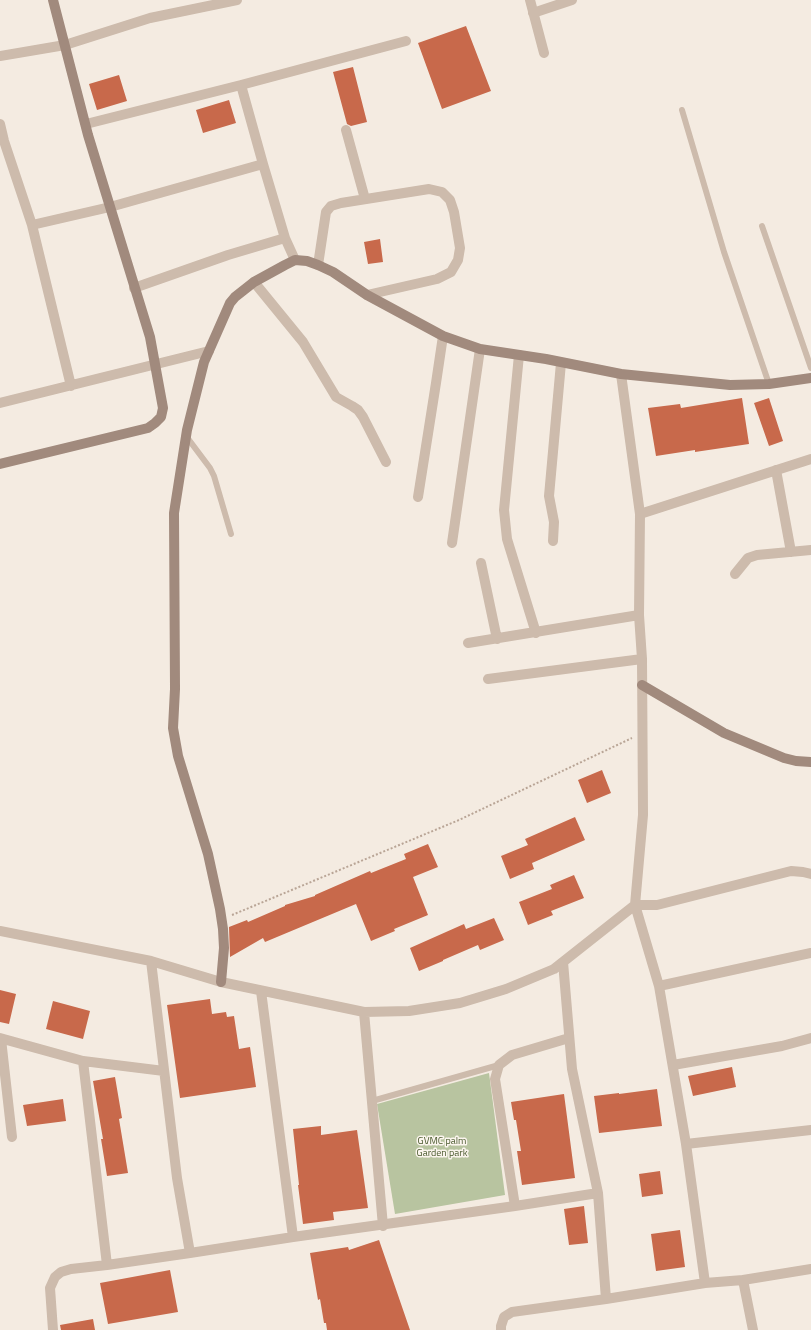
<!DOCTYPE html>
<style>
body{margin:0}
canvas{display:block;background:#f4ebe1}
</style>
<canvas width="811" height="1330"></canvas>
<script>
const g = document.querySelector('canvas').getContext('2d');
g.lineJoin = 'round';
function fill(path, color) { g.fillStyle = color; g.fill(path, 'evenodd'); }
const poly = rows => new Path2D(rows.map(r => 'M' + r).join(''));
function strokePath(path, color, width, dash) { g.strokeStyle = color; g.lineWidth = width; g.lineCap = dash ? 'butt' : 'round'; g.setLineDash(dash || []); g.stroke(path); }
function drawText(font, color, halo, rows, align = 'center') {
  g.font = font + ' "Titillium Web",sans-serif'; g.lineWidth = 3; g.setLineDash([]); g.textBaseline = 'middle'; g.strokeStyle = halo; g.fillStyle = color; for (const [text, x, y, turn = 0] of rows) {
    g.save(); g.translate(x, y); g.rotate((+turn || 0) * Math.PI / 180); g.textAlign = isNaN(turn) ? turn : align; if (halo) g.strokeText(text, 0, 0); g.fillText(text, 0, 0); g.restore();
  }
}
fill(poly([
 [489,1073,505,1195,395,1214,377,1104]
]), '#b8c4a0');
fill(poly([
 [466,26,491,91,442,109,418,43],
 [353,67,367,122,351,126,347,124,333,72],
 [119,75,127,101,97,110,89,84],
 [229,100,236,123,203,133,196,110],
 [380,239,383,262,368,264,364,242],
 [742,398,749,444,695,452,695,450,656,456,648,408,680,404,681,408],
 [769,398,783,441,769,446,754,403],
 [602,770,611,793,587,803,578,780],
 [575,817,585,840,532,863,534,869,510,879,501,856,528,845,525,839],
 [428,844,438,867,413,877,428,915,394,929,395,931,371,941,356,904,265,942,263,938,230,957,229,927,247,920,248,922,285,906,285,905,315,896,315,895,370,871,371,873,406,859,404,854],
 [574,875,584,898,551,911,553,915,528,925,519,902,552,889,550,885],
 [494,918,504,940,480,950,478,945,443,960,443,961,419,971,410,948,464,924,466,929],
 [0,990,16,994,9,1024,0,1022],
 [210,999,212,1014,226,1012,227,1017,234,1016,239,1049,250,1047,256,1087,180,1098,167,1005],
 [53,1001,90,1011,83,1039,46,1029],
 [732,1067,736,1087,693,1096,688,1076],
 [115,1077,122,1118,119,1119,128,1173,107,1176,101,1139,103,1139,93,1081],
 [657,1089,662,1126,599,1133,594,1096,619,1093,619,1094],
 [564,1094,575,1178,522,1185,517,1151,521,1151,516,1120,514,1120,511,1102],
 [63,1099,66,1121,27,1126,23,1105],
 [321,1126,321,1135,357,1130,368,1208,333,1212,334,1220,303,1224,298,1185,299,1185,293,1129],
 [660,1171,663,1194,642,1197,639,1174],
 [584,1206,588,1243,569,1245,564,1209],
 [680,1230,685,1267,656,1271,651,1234],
 [379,1240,410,1330,327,1330,326,1323,324,1323,320,1299,318,1300,310,1253,348,1247,349,1250],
 [170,1270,178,1312,108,1324,100,1283],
 [93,1319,95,1330,61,1330,60,1325]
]), '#c8694b');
strokePath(poly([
 [232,915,459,820,632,738]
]), '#b9a596', 2, [2, 2]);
strokePath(poly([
 [682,110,724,252,769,384],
 [762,226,811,368],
 [186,436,210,468,214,476,231,534],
 [372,1101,499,1065]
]), '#cdbbac', 6);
strokePath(poly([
 [530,0,544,53],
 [533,13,572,0],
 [0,56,65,45,150,18,237,0],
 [241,85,406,41],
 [0,124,4,141,32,225,71,386],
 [86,124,241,85,263,164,285,238],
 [346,130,365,199],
 [32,225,110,207,263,164],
 [318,265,326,212,331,206,341,203,429,189,442,192,450,200,454,212,460,248,458,260,451,272,437,279,367,295],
 [254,282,303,342,336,397,352,406,358,410,363,417,386,462],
 [134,288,228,255,285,238,295,260],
 [519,355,504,510,507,539,536,633],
 [0,403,209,351],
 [776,470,791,552],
 [418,497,436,383,443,336],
 [640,514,811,459],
 [553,541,554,522,549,496,561,363],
 [452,543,480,349],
 [481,563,497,639],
 [735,574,748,558,757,555,811,550],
 [468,643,639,615],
 [488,679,642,659],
 [0,931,151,961,221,982,364,1012,409,1011,460,1003,506,989,554,969,635,905,643,815,642,659,639,615,640,514,621,374],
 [151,961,177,1178,190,1253],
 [563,962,572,1069,598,1193],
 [659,986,811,953],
 [261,991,293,1237],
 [364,1012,383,1226],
 [0,1038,83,1061,164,1071],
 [1,1039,12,1137],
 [83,1061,107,1265],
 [673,1065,782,1046,811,1038],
 [686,1144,811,1130],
 [515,1206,495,1079,499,1065,512,1055,569,1038],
 [743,1280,753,1330],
 [705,1283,743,1280,811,1269],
 [606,1299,705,1283,686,1144,659,986,635,905,657,905,791,871,803,872,811,874],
 [53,1330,50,1288,55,1277,61,1272,71,1269,107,1265,190,1253,293,1237,515,1206,598,1193,606,1299,512,1312,504,1317,501,1326,501,1330]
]), '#cdbbac', 10);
strokePath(poly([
 [0,464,148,428,155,423,161,417,163,408,150,337,88,135,53,0],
 [642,685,724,733,784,758,796,761,811,762],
 [221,982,224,948,223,929,220,909,208,854,178,756,173,728,175,689,174,513,187,430,204,362,230,303,235,297,254,282,285,265,295,260,307,261,318,265,333,272,367,295,443,336,480,349,546,359,621,374,730,385,769,384,811,378]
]), '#a18a7d', 10);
drawText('10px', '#4a5a2e', '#fbf5ee', [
 ["GVMC palm",442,1142],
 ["Garden park",442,1154]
]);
</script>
